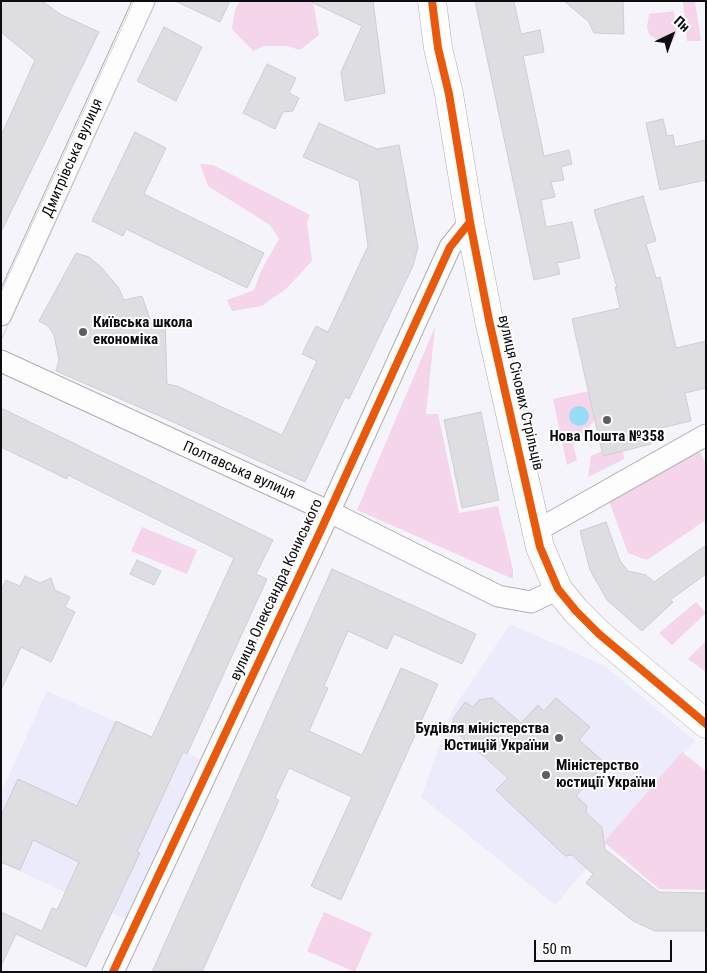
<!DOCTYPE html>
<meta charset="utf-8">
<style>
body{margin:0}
#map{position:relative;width:707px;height:973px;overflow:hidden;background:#f4f4fa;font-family:"Roboto Condensed",sans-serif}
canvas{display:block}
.frame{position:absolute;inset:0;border:2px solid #0c0c11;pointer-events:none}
.north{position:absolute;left:647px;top:10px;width:50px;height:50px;-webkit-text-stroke:4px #fff;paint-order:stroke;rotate:42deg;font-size:14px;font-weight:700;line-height:20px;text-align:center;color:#0c0c11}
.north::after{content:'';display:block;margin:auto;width:18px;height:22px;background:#0c0c11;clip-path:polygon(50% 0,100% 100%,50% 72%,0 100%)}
.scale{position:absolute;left:534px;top:940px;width:138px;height:22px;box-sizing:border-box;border:2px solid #0c0c11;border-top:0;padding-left:6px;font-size:15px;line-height:18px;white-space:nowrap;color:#0c0c11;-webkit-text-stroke:4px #fff;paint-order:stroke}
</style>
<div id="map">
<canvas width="707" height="973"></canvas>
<div class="frame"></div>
<div class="north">Пн</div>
<div class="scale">50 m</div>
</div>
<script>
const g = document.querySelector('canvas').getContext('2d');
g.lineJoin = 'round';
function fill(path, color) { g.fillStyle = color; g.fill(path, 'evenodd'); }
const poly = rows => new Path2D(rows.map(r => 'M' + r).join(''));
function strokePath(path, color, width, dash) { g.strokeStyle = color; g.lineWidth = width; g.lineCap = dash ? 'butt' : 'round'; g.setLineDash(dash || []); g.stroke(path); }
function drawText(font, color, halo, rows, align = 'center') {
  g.font = font + ' "Roboto Condensed",sans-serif'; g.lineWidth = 4; g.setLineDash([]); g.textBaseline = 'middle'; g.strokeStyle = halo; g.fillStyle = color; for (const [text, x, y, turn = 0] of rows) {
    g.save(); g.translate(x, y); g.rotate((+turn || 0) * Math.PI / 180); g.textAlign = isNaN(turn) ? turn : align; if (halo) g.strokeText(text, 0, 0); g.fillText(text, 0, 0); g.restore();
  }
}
fill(poly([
 [510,624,605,666,695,741,555,905,421,797,452,711],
 [47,691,200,759,125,919,1,863,1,793]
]), '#ebebfc');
fill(poly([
 [240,1,313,1,319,35,300,50,287,46,264,46,253,51,232,29,235,10],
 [683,1,695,1,701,41,687,41],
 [674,11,677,32,673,41,666,44,657,40,649,34,647,27,649,14],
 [200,164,213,165,310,215,307,222,312,261,287,288,262,306,232,311,227,300,254,290,261,271,279,239,270,225,208,186],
 [435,327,426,414,438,414,459,513,498,506,513,570,513,579,357,510],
 [589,391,595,420,573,445,577,460,567,465,553,399],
 [602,451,603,456,623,451,624,459,588,477,591,456],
 [700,452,706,464,706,520,647,560,628,553,609,501],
 [142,527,197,550,187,574,131,551],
 [696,602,706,613,672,645,659,633],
 [706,641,706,672,688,659],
 [682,752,706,771,706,890,659,889,604,842],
 [324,912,372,933,355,972,307,951]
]), '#f5d5ea');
fill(poly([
 '569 416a10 10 0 1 1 20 0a10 10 0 1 1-20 0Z'
]), '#98dbf4');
const building = poly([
 [1,1,42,1,60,14,99,32,1,232,1,136,35,60,1,32,1,1],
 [175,1,230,1,220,22,175,1],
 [309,1,373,1,385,93,345,101,341,72,362,26,309,1],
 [475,1,514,1,521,34,540,30,544,52,523,56,544,156,569,150,572,164,561,167,564,180,551,182,555,197,541,200,546,227,572,222,580,258,557,263,560,274,534,280,475,1],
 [564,1,623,1,624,34,594,33,589,22,564,1],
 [164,27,202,47,176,101,137,81,164,27],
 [267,64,296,78,289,93,299,98,293,111,283,112,275,129,243,113,267,64],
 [663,119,667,136,673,135,675,147,706,140,706,180,660,190,646,123,663,119],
 [319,123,377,149,399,145,418,247,413,266,349,399,345,397,305,482,162,417,56,371,59,360,54,335,48,326,39,321,76,253,89,257,101,267,118,287,124,300,142,296,151,322,165,319,167,384,177,386,282,435,317,361,302,354,316,326,328,332,368,246,359,181,303,157,319,123],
 [135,132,166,148,144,194,264,253,247,288,126,229,123,236,92,221,135,132],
 [643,196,656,241,646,244,656,278,660,277,676,348,706,341,706,388,685,393,691,421,648,431,651,444,603,456,572,319,620,308,615,287,617,287,594,210,643,196],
 [1,408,273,540,256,574,267,579,187,754,183,752,137,852,140,853,86,967,16,934,1,966,1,912,42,931,52,908,57,910,79,862,33,840,20,870,1,862,1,816,18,779,77,806,116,721,152,737,234,558,68,475,67,479,1,447,1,408],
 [481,412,499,500,462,508,444,420,481,412],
 [606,522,620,561,628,571,646,575,654,582,706,545,706,574,670,600,673,602,642,631,607,600,590,570,580,531,606,522],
 [137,560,161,571,154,585,130,574,137,560],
 [332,569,476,634,462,664,394,634,387,649,348,631,324,686,328,688,309,731,362,755,401,668,438,684,341,900,311,886,352,797,289,768,275,798,279,800,202,972,152,972,332,569],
 [25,576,40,583,51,578,55,590,70,597,65,607,75,612,51,662,21,647,1,690,1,590,6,580,20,586,25,576],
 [492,698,521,723,538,705,544,711,556,698,590,727,579,740,605,763,576,796,587,806,586,813,602,827,605,849,659,892,706,893,706,931,655,931,633,921,586,883,593,874,572,855,565,856,496,790,508,778,454,730,453,719,465,702,473,707,479,700,492,698]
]);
fill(building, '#dedde2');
strokePath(building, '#cfcdd2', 1);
const street = poly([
 [1,315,144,1],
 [1,361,330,512,498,596,531,602,558,589],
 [536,531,706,435],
 [113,972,320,532,450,247,470,222]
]);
const secondary = poly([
 [432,1,438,48,449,94,470,222,489,320,540,547,558,589,576,611,599,634,706,724]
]);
strokePath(street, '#aeaeb4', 23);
strokePath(secondary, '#aeaeb4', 29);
strokePath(street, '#fdfdfe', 21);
strokePath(secondary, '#fdfdfe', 28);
strokePath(poly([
 [1,292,134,1],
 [1,340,156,1]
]), '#d5d5d6', 1);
strokePath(poly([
 [432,1,438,48,449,94,470,222,489,320,540,547,558,589,576,611,599,634,706,724],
 [113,972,320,532,450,247,470,222]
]), '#e8590c', 8);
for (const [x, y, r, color] of [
 [83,332,5,"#5d5d63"],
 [607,420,5,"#5d5d63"],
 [559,738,5,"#5d5d63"],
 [546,775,5,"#5d5d63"]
]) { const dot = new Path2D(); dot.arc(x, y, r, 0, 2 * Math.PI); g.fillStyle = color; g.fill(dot); strokePath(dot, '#fff', 2); }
drawText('15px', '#0c0c11', '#fff', [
 ["Дмитрівська вулиця",73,158,-66],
 ["вулиця Січових Стрільців",520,393,77],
 ["Полтавська вулиця",239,471,24],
 ["вулиця Олександра Кониського",277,590,-65]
]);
drawText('bold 15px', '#0c0c11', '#fff', [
 ["Київська школа",93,323],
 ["економіка",93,340],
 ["Нова Пошта №358",607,437,"center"],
 ["Будівля міністерства",549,729,"right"],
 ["Юстицій України",549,746,"right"],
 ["Міністерство",556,766],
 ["юстиції України",556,783]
], 'left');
</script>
